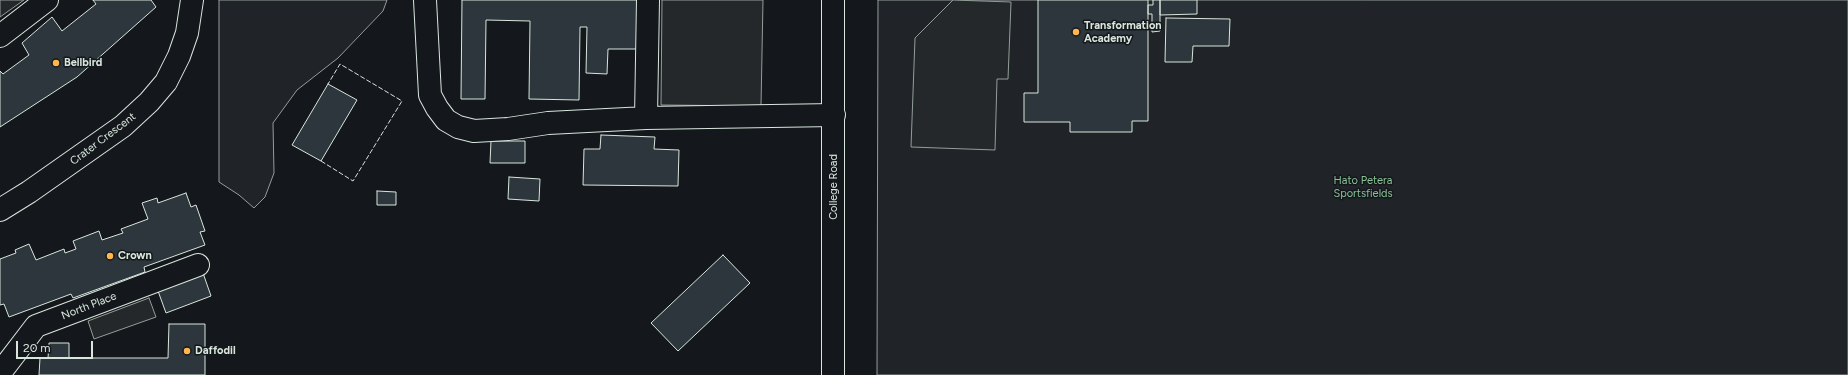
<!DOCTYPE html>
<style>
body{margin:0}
#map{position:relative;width:1848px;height:375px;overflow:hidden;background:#14181c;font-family:Figtree,sans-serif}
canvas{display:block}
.scale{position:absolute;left:16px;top:341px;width:77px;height:18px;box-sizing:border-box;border:2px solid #d8e6dc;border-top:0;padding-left:5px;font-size:12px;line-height:14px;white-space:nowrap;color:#d8e6dc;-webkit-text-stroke:3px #14181c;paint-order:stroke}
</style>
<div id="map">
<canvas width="1848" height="375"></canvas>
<div class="scale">20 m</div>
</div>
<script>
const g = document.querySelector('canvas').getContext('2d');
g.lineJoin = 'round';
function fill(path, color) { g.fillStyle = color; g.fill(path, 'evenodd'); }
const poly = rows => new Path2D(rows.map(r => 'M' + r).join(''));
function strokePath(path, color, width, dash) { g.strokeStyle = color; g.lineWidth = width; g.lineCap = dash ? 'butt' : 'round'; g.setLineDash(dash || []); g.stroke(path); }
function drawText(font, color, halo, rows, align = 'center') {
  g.font = font + ' Figtree,sans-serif'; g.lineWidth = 3; g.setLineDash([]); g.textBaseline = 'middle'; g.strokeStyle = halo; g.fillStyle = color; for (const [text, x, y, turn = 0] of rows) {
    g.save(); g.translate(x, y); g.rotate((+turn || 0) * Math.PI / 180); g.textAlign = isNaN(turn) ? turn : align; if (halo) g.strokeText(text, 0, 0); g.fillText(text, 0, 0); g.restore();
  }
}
const green = poly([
 [219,0,387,0,383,11,338,58,297,90,273,123,274,173,265,197,254,208,239,195,219,182,219,0],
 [878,0,1848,0,1848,375,877,375,878,0]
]);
fill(green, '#202428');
strokePath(green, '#939e99', 1);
const parking = poly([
 [0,0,24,0,0,17,0,0],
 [662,0,763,0,761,106,661,105,662,0],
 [953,0,1011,2,1008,79,997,79,995,150,911,147,915,38,953,0],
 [149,298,156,317,94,339,88,321,149,298]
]);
fill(parking, '#24282b');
strokePath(parking, '#939e99', 1);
const building = poly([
 [93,0,151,0,156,7,77,77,0,127,0,71,3,74,29,55,22,43,52,17,62,31,96,4,93,0],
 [462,0,642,0,641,49,608,49,607,74,586,73,587,27,580,27,579,100,529,99,530,21,486,20,485,99,461,99,462,0],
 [1038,0,1148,0,1148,121,1132,121,1132,132,1070,132,1070,122,1024,122,1024,93,1038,93,1038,0],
 [1153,0,1160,0,1160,31,1152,32,1152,14,1148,14,1148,5,1153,5,1153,0],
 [1160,0,1197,0,1197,14,1160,15,1160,0],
 [1166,18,1230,19,1229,46,1193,46,1192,62,1165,62,1166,18],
 [328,84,357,100,321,161,292,145,328,84],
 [601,135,655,137,654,149,679,150,678,186,583,185,584,149,600,149,601,135],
 [491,141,525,141,525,163,490,163,491,141],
 [509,177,540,179,539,201,508,199,509,177],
 [377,191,396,192,396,205,377,205,377,191],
 [186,193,191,207,196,205,205,231,200,232,205,245,144,267,145,272,73,298,71,294,9,317,4,304,0,305,0,259,16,253,15,250,29,244,36,260,64,249,65,253,76,249,73,241,99,231,102,240,123,233,121,229,148,219,142,203,157,198,158,203,186,193],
 [723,255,750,283,678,351,651,323,723,255],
 [203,273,211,296,166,313,158,291,203,273],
 [169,324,205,324,205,375,39,375,40,358,48,358,49,343,69,343,69,358,168,358,169,324]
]);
fill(building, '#2c363c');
strokePath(building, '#d8e6dc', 1);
const minor = poly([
 [425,0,430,95,437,108,446,120,458,127,474,131,508,129,548,123,646,118,834,115],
 [0,36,47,0],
 [646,118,648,0],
 [0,210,29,192,123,126,149,102,166,82,179,56,187,33,192,0],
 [0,373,36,326,198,265]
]);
const major = poly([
 [833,0,833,375]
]);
strokePath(minor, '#d8e6dc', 24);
strokePath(major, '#d8e6dc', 24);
strokePath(minor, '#14181c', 22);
strokePath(major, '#14181c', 22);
strokePath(poly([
 [321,161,353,181,402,101,340,64,328,84]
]), '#d8e6dc', 1, [5, 2]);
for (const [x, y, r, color] of [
 [1076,32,4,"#ffb74d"],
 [56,63,4,"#ffb74d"],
 [110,256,4,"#ffb74d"],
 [187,351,4,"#ffb74d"]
]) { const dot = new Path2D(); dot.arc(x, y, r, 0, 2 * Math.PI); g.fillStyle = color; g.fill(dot); strokePath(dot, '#14181c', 1.5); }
drawText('bold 11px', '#d8e6dc', '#14181c', [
 ["Transformation",1084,26],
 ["Academy",1084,39],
 ["Bellbird",64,63],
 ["Crown",118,256],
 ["Daffodil",195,351]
], 'left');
drawText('11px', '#d8e6dc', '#14181c', [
 ["Crater Crescent",103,139,-37],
 ["College Road",834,187,-90],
 ["North Place",89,306,-21]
]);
drawText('11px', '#8ac095', '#14181c', [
 ["Hato Petera",1363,181],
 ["Sportsfields",1363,194]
]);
</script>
